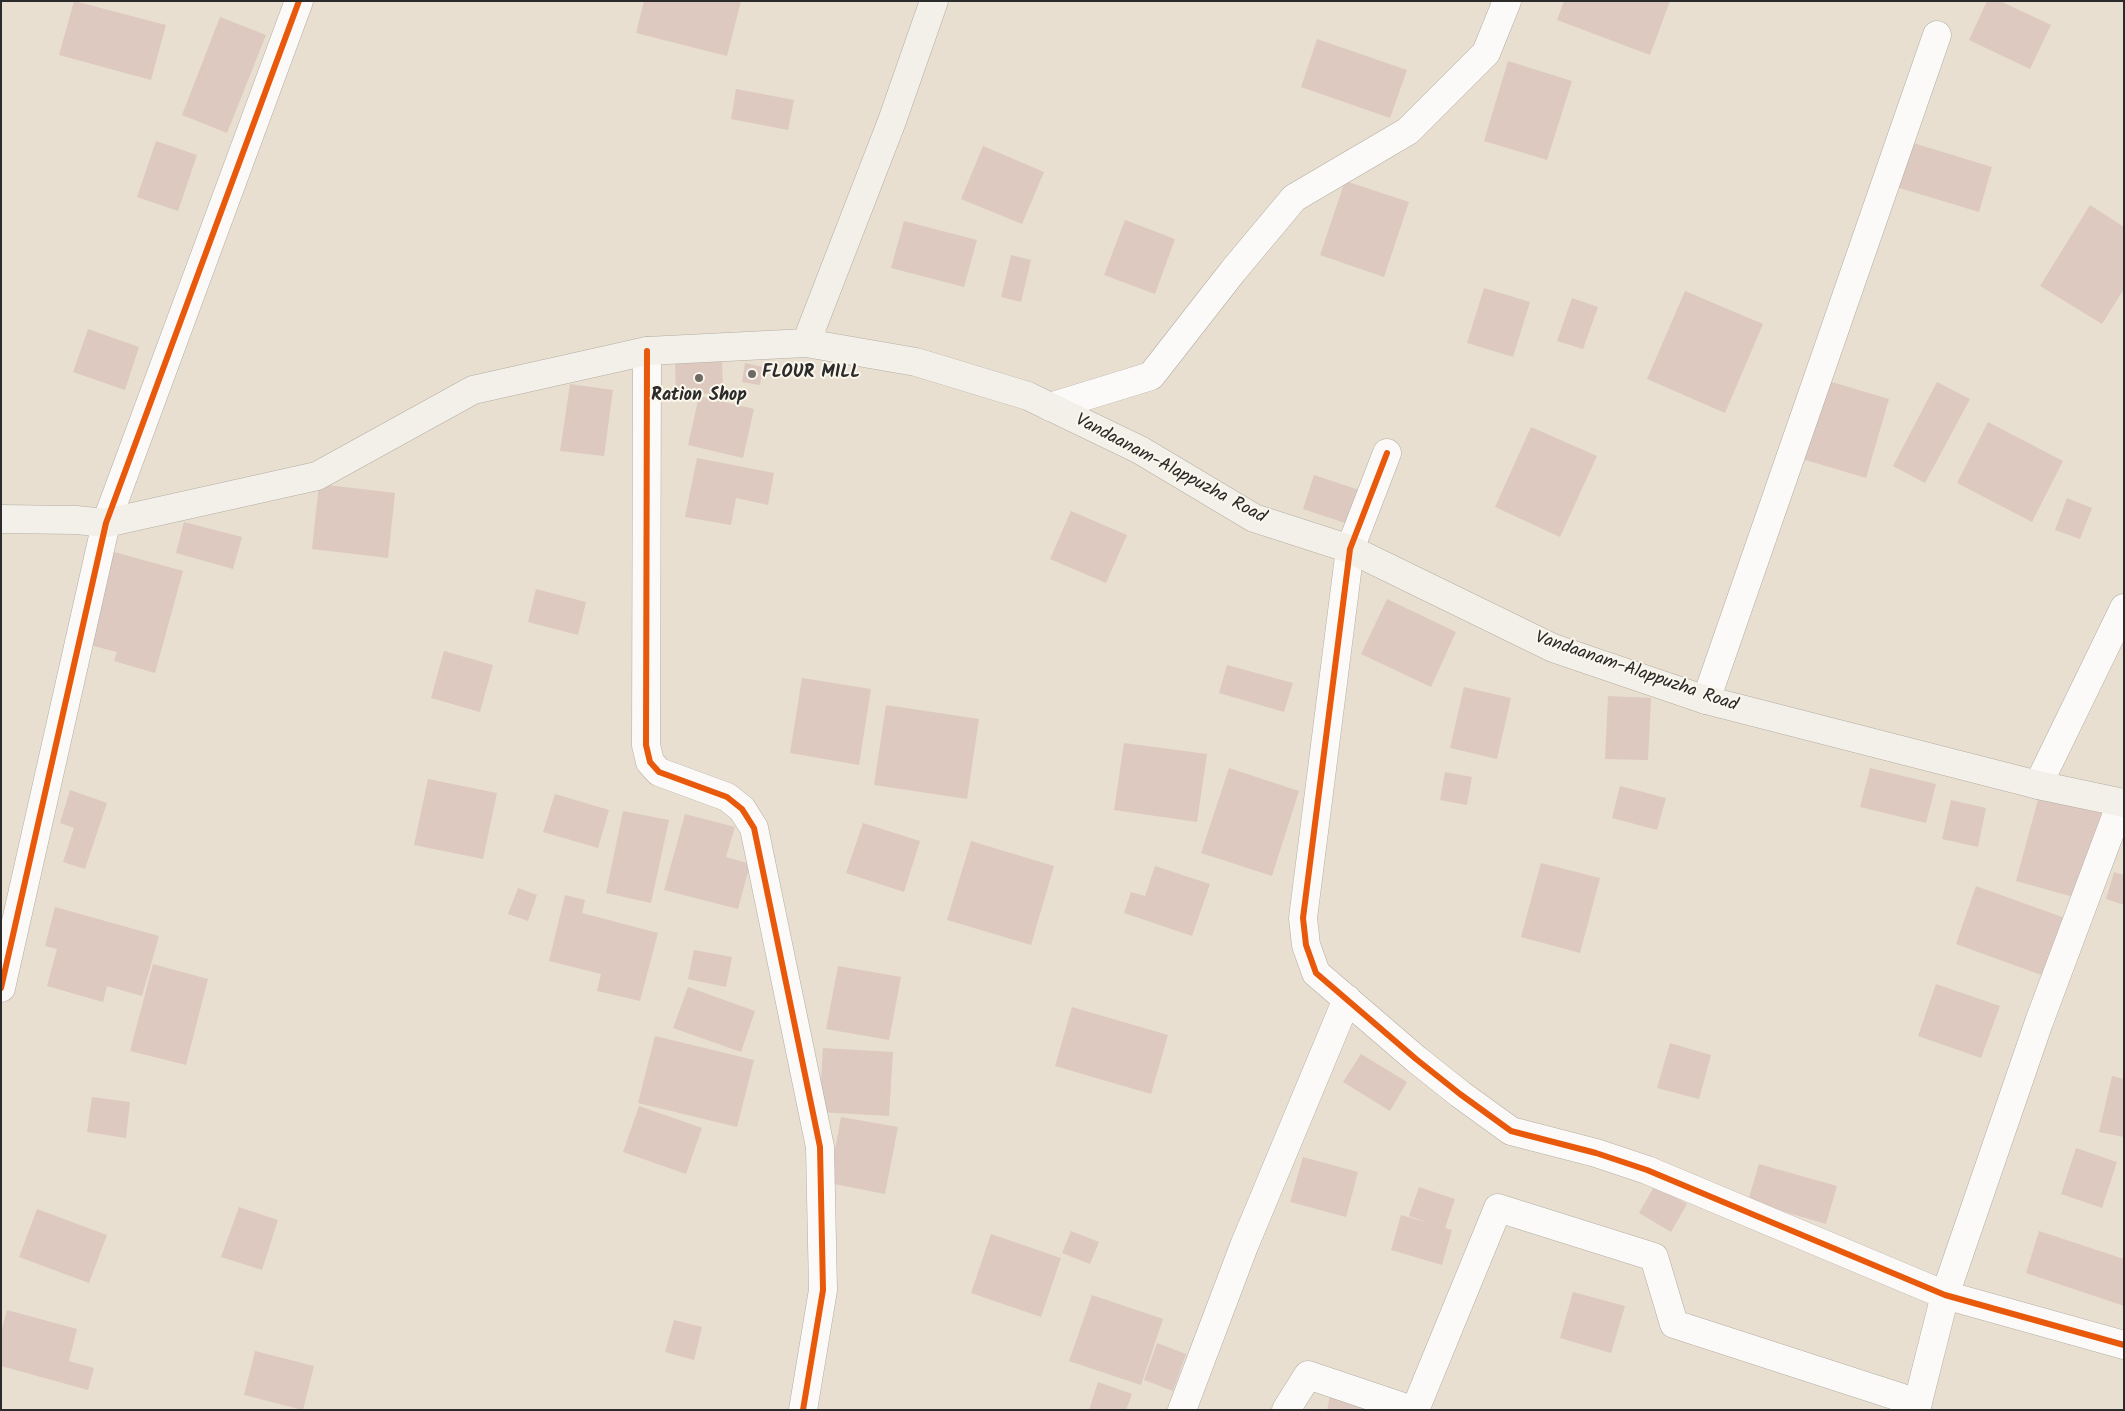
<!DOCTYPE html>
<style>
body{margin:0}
#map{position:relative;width:2125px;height:1411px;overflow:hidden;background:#e8dfd0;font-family:Kalam,sans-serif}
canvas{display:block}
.frame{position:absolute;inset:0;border:2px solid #2b2b2b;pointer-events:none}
</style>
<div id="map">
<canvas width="2125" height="1411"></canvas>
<div class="frame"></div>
</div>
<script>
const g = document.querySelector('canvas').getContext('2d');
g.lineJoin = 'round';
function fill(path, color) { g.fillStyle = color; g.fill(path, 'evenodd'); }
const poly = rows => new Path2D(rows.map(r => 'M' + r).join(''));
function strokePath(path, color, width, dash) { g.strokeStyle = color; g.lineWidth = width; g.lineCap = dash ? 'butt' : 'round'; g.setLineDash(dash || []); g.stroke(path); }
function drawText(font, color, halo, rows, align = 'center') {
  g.font = font + ' Kalam,sans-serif'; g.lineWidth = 4; g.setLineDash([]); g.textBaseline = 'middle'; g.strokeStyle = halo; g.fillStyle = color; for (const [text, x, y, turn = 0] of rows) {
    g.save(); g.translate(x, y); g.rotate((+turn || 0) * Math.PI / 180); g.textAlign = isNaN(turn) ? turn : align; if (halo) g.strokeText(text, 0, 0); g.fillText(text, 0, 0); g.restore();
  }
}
fill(poly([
 [74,1,166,25,151,80,59,55],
 [644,1,741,1,727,56,636,33],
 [1564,1,1670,1,1650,55,1557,20],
 [1987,1,2000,1,2051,25,2030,69,1969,40],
 [220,17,266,35,227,133,182,115],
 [1317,39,1407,70,1390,118,1301,87],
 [1508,61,1572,81,1547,160,1484,141],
 [736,89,794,100,788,130,731,119],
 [156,141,197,155,178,211,137,197],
 [1910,142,1992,167,1979,212,1896,187],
 [983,146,1044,172,1022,224,961,199],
 [1345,181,1409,202,1384,277,1320,255],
 [2090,205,2124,227,2124,289,2102,324,2040,286],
 [1125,220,1175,239,1155,294,1104,275],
 [904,221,977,240,964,287,891,268],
 [1011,255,1031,260,1021,302,1001,297],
 [1484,288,1530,302,1513,357,1467,343],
 [1685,291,1763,324,1725,413,1647,379],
 [1572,298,1598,307,1583,349,1557,341],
 [88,329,139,347,125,390,73,372],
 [722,361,723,393,676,395,675,363],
 [745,363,763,367,760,385,742,382],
 [1825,380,1889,399,1866,478,1802,459],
 [1937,382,1970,399,1925,483,1893,466],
 [570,384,613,390,604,456,560,451],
 [699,396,754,409,743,458,688,445],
 [1988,422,2063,461,2032,522,1957,483],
 [1531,427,1597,456,1560,537,1495,507],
 [697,458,774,473,768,505,736,498,731,525,685,517],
 [1314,475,1359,490,1348,524,1303,509],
 [319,484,395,493,388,558,312,549],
 [2067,498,2092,508,2080,539,2055,530],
 [1071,511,1127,535,1106,583,1050,559],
 [184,522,242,537,233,569,176,553],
 [107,550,183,571,155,673,114,661,117,652,82,643],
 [536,589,586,602,578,635,528,622],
 [1387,599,1456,632,1431,687,1361,654],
 [444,651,493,665,480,712,431,698],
 [1227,665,1293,683,1284,712,1219,693],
 [802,678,871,689,859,765,790,753],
 [1464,687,1511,698,1497,759,1450,748],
 [1608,696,1651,698,1648,760,1605,759],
 [886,705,979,719,967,799,874,785],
 [1124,743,1207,754,1197,822,1114,810],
 [1229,768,1299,791,1272,876,1201,853],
 [1870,768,1936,784,1926,823,1860,807],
 [1445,772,1472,777,1467,805,1440,800],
 [428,779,497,793,483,859,414,845],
 [1620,786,1666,798,1657,830,1612,818],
 [70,790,107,803,85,869,63,862,74,828,60,823],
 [555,794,609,810,598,848,543,832],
 [2039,796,2104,814,2081,899,2016,881],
 [1951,800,1986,808,1978,847,1942,839],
 [623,811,669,820,651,903,606,893],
 [685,814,735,827,726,857,750,864,738,909,664,890],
 [863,823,920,841,904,892,846,873],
 [971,841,1054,866,1031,945,947,920],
 [1541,863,1600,878,1580,953,1521,937],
 [1155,866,1210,884,1192,936,1124,913,1131,892,1145,896],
 [2114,872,2124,875,2124,905,2106,899],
 [1976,886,2065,918,2044,976,1956,944],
 [518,888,537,895,528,921,508,914],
 [565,895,585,900,582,913,658,933,640,1001,597,991,601,974,549,961],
 [55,907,159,936,142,996,107,986,103,1002,47,986,57,949,45,946],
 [694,950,732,957,726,987,688,979],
 [153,964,208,979,186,1065,130,1051],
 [838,966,901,977,889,1040,826,1029],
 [1936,984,2000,1006,1981,1058,1918,1036],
 [688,987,755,1011,741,1052,673,1028],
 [1072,1007,1168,1035,1151,1094,1055,1066],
 [655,1036,754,1060,737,1127,638,1103],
 [1670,1043,1711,1055,1699,1099,1657,1088],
 [823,1048,893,1052,889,1116,819,1112],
 [1361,1054,1407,1082,1390,1111,1343,1082],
 [2112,1076,2124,1079,2124,1137,2099,1132],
 [92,1097,130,1102,126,1138,87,1132],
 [639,1106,702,1128,686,1174,623,1152],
 [841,1117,898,1127,885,1194,829,1183],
 [2076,1148,2117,1162,2102,1208,2061,1194],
 [1303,1157,1358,1172,1346,1217,1290,1202],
 [1759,1164,1837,1186,1826,1224,1748,1201],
 [1655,1185,1687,1204,1671,1232,1639,1213],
 [1419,1187,1455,1199,1445,1228,1452,1230,1442,1265,1391,1250,1401,1215,1429,1223,1409,1216],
 [239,1207,278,1220,262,1270,221,1257],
 [37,1209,107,1235,89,1283,19,1257],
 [1071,1231,1099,1242,1090,1264,1062,1253],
 [2039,1231,2124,1259,2124,1306,2026,1273],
 [991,1234,1061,1258,1041,1317,971,1293],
 [1573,1292,1625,1306,1611,1353,1560,1338],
 [1092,1295,1163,1319,1141,1385,1069,1361],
 [7,1310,77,1329,69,1361,94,1368,88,1390,1,1366,1,1332],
 [674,1320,702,1327,694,1360,665,1352],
 [1157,1343,1186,1354,1173,1391,1144,1380],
 [255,1351,314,1366,303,1410,244,1395],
 [1098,1382,1132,1394,1126,1410,1089,1410],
 [1330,1396,1364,1405,1363,1410,1327,1410]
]), '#ddc9c0');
const street = poly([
 [647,351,646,745,650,762,659,772,727,797,742,809,754,828,820,1147,823,1290,803,1410],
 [1050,407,1151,376,1233,271,1294,198,1408,131,1486,53,1507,1],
 [1387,453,1350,549,1303,918,1306,945,1316,973,1416,1059,1460,1094,1511,1131,1596,1153,1647,1170,1945,1295,2124,1345],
 [1706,700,1937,35],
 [2038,785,2124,608],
 [1,988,106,523,299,1],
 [1182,1410,1244,1246,1347,999],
 [1286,1410,1308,1375,1412,1410],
 [1415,1410,1498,1208,1654,1257,1674,1324,1918,1403],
 [1916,1410,1945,1295,2039,1022,2121,803]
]);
const secondary = poly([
 [806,343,892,121,934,1],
 [1,519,76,520,106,523,317,476,473,390,647,351,806,343,916,362,1028,396,1140,450,1254,518,1350,549,1553,648,1706,700,2038,785,2124,803]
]);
strokePath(street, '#b3ada3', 29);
strokePath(secondary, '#b3ada3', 29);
strokePath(street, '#fcfaf8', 28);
strokePath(secondary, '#f3f0ea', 28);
strokePath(poly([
 [647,351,646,745,650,762,659,772,727,797,742,809,754,828,820,1147,823,1290,803,1410],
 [1387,453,1350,549,1303,918,1306,945,1316,973,1416,1059,1460,1094,1511,1131,1596,1153,1647,1170,1945,1295,2124,1345],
 [1,988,106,523,299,1]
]), '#e8590c', 6);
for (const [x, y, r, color] of [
 [752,374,5,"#6d6a65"],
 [699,378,5,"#6d6a65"]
]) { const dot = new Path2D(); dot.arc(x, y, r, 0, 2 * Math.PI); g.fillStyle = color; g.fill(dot); strokePath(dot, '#fbf7ec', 2); }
drawText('bold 18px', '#2b2b2b', '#fbf7ec', [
 ["FLOUR MILL",762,374],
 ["Ration Shop",699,397,"center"]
], 'left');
drawText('18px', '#2b2b2b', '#fbf7ec', [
 ["Vandaanam-Alappuzha Road",1170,470,28],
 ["Vandaanam-Alappuzha Road",1636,673,19]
]);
</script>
